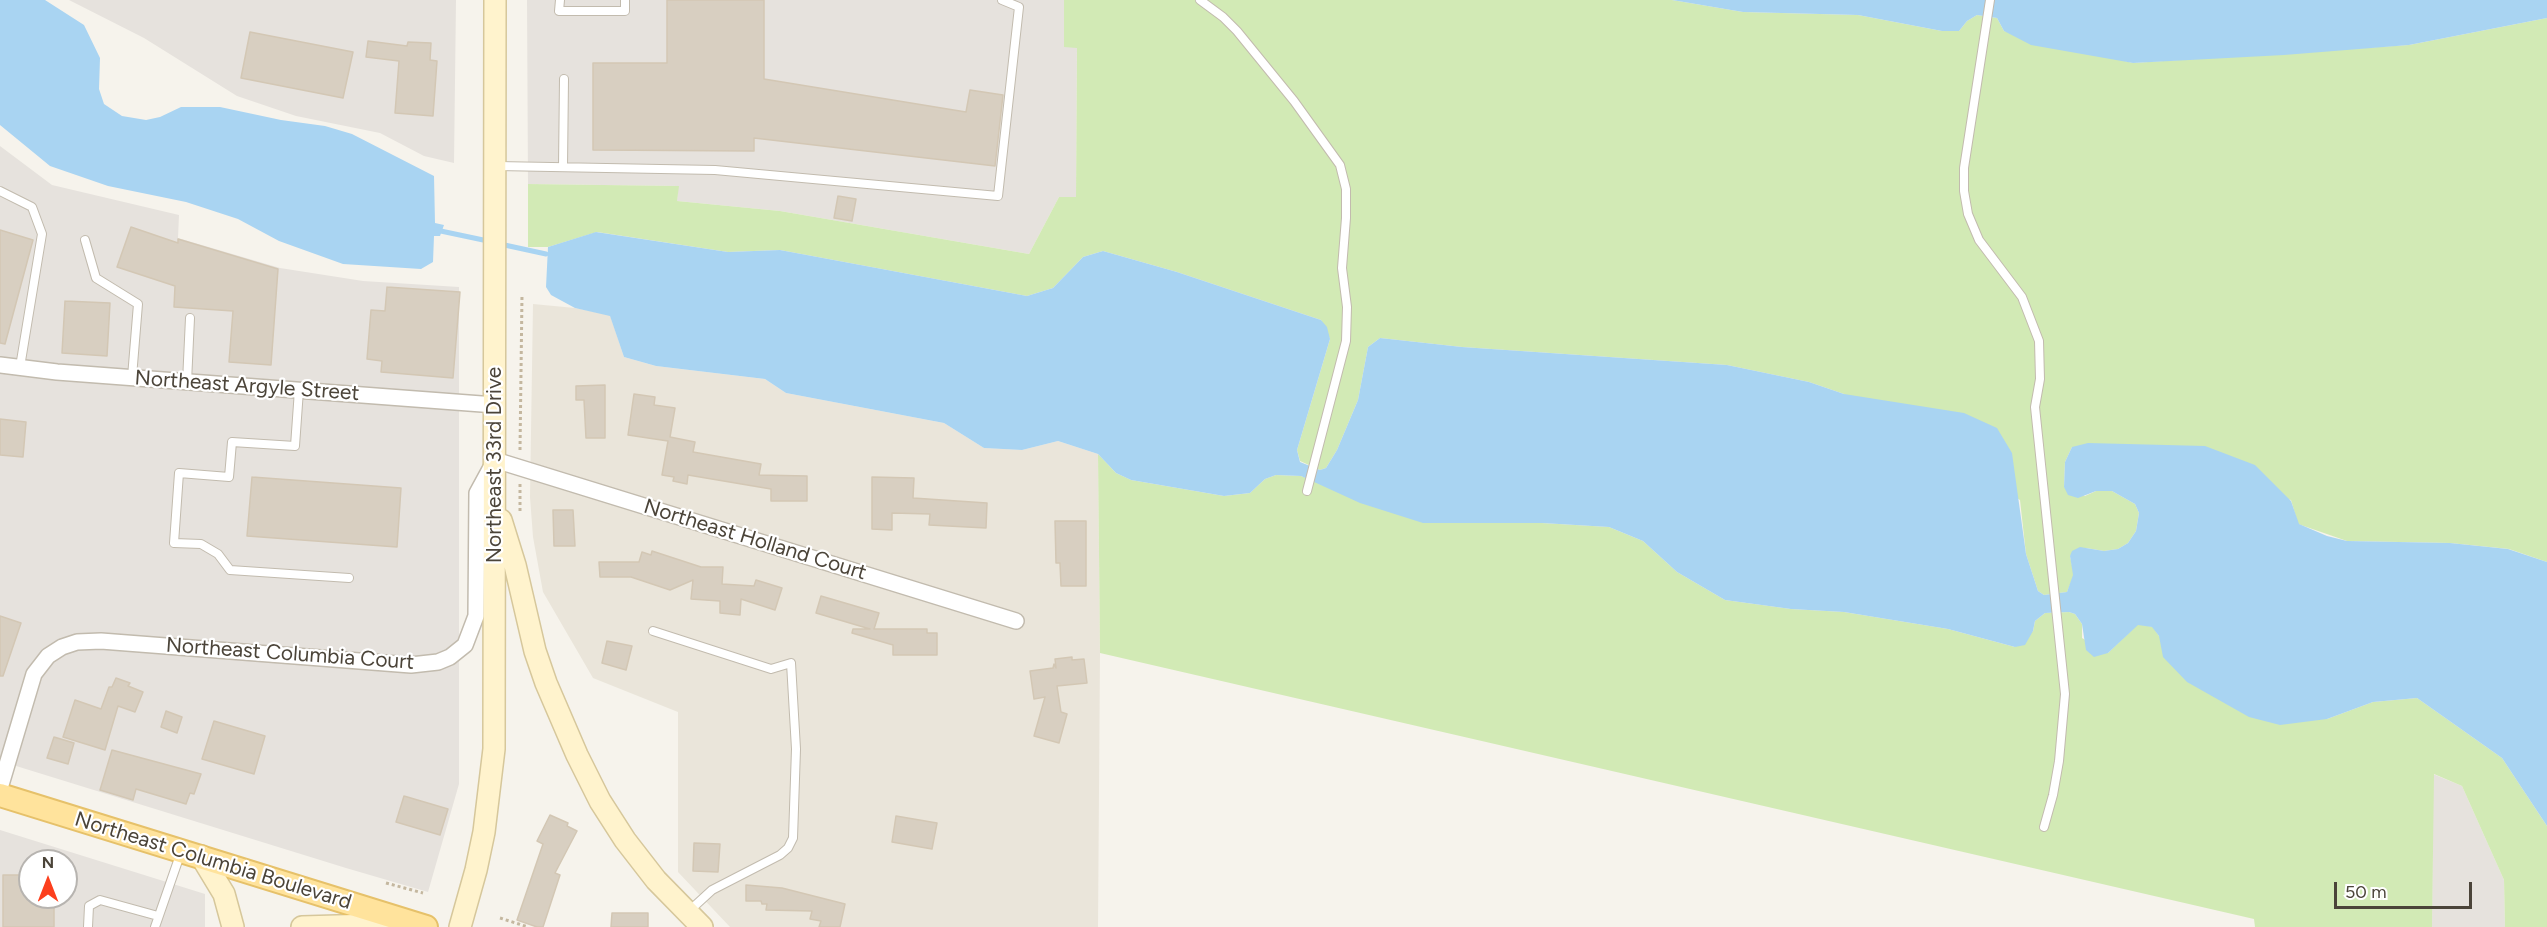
<!DOCTYPE html>
<style>
body{margin:0}
#map{position:relative;width:2547px;height:927px;overflow:hidden;background:#f6f3ec;font-family:Figtree,sans-serif}
canvas{display:block}
.north{position:absolute;left:18px;top:849px;width:60px;height:60px;box-sizing:border-box;background:#fff;border:2px solid #b7b4b0;border-radius:50%;rotate:0deg;font-size:16px;font-weight:700;line-height:24px;text-align:center;color:#4b4439}
.north::after{content:'';display:block;margin:auto;width:21px;height:27px;background:#fc3f1d;clip-path:polygon(50% 0,100% 100%,50% 72%,0 100%)}
.scale{position:absolute;left:2334px;top:882px;width:138px;height:27px;box-sizing:border-box;border:3px solid #4b4439;border-top:0;padding-left:8px;font-size:18px;line-height:21px;white-space:nowrap;color:#4b4439;-webkit-text-stroke:4px #fff;paint-order:stroke}
</style>
<div id="map">
<canvas width="2547" height="927"></canvas>
<div class="north">N</div>
<div class="scale">50 m</div>
</div>
<script>
const g = document.querySelector('canvas').getContext('2d');
g.lineJoin = 'round';
function fill(path, color) { g.fillStyle = color; g.fill(path, 'evenodd'); }
const poly = rows => new Path2D(rows.map(r => 'M' + r).join(''));
function strokePath(path, color, width, dash) { g.strokeStyle = color; g.lineWidth = width; g.lineCap = dash ? 'butt' : 'round'; g.setLineDash(dash || []); g.stroke(path); }
function drawText(font, color, halo, rows, align = 'center') {
  g.font = font + ' Figtree,sans-serif'; g.lineWidth = 4.5; g.setLineDash([]); g.textBaseline = 'middle'; g.strokeStyle = halo; g.fillStyle = color; for (const [text, x, y, turn = 0] of rows) {
    g.save(); g.translate(x, y); g.rotate((+turn || 0) * Math.PI / 180); g.textAlign = isNaN(turn) ? turn : align; if (halo) g.strokeText(text, 0, 0); g.fillText(text, 0, 0); g.restore();
  }
}
fill(poly([
 [533,304,575,308,610,315,624,357,656,366,765,379,786,393,944,423,984,448,1022,450,1058,441,1098,454,1100,653,1098,927,730,927,678,872,678,712,593,678,543,592,533,537,530,497]
]), '#eae5da');
fill(poly([
 [69,0,456,0,454,163,424,156,380,133,296,116,237,96,144,38],
 [527,0,1064,0,1064,47,1077,47,1076,197,1059,197,1029,254,780,211,677,201,678,186,528,184],
 [0,146,52,185,179,215,178,238,280,268,363,281,459,287,459,784,428,892,346,868,0,761],
 [2433,774,2462,786,2504,880,2505,927,2432,927],
 [0,830,205,894,205,927,0,927],
 [30,861,66,861,66,897,30,897]
]), '#e6e2dd');
fill(poly([
 [1064,0,1672,0,1743,12,1858,15,1942,31,1959,31,1967,21,1977,15,1997,18,2004,31,2133,63,2409,45,2547,18,2547,562,2509,549,2450,543,2347,541,2298,524,2291,500,2072,447,2065,462,2064,487,2085,496,2096,491,2112,491,2135,504,2139,513,2136,531,2128,543,2118,549,2104,551,2086,548,2070,556,2074,575,2067,592,2044,595,2038,591,2026,554,2020,500,1844,394,1809,382,1727,365,1462,347,1380,338,1368,347,1358,400,1337,450,1326,468,1320,470,1300,461,1297,450,1330,339,1321,320,1177,272,1103,251,1083,257,1053,288,1027,296,780,250,728,252,597,232,548,247,528,247,528,184,679,186,677,201,780,211,1029,254,1059,197,1076,197,1077,48,1064,47],
 [1098,454,1116,473,1131,480,1224,496,1250,493,1265,479,1276,475,1301,476,1318,482,1542,523,1609,527,1643,541,1677,572,1725,600,1791,609,1844,612,1948,629,2015,647,2033,631,2035,621,2045,613,2069,612,2075,614,2082,624,2082,638,2108,653,2138,624,2153,627,2159,636,2327,719,2373,702,2417,698,2502,758,2547,826,2547,927,2505,927,2504,880,2462,786,2434,774,2432,927,2255,927,2254,919,1100,653]
]), '#d2eab5');
fill(poly([
 [0,0,45,0,84,25,100,58,99,89,104,104,122,116,146,120,160,117,181,107,220,107,281,120,325,126,352,134,434,176,435,223,444,225,440,236,434,236,433,262,421,269,343,264,279,241,238,219,186,202,108,186,50,166,0,125],
 [1672,0,2547,0,2547,18,2409,45,2284,55,2133,63,2031,45,2004,31,1997,18,1977,15,1967,21,1959,31,1942,31,1858,15,1743,12],
 [596,232,728,252,780,250,1027,296,1053,288,1083,257,1103,251,1177,272,1321,320,1327,327,1330,339,1297,450,1300,462,1320,470,1326,468,1337,450,1358,400,1368,347,1380,338,1462,347,1727,365,1809,382,1844,394,1964,413,1997,428,2012,453,2026,554,2038,591,2044,595,2067,592,2073,575,2070,556,2072,551,2080,547,2104,551,2118,549,2128,543,2136,531,2139,513,2135,504,2112,491,2096,491,2078,498,2068,495,2064,487,2065,462,2072,447,2088,443,2205,446,2255,465,2291,501,2299,524,2327,536,2347,541,2450,543,2508,549,2547,562,2547,826,2502,758,2417,698,2373,702,2327,719,2280,725,2249,717,2187,682,2163,657,2159,636,2152,627,2138,625,2108,653,2094,657,2086,650,2082,624,2075,614,2069,612,2045,613,2035,621,2033,631,2025,645,2015,647,1948,629,1844,612,1791,609,1725,600,1677,572,1643,541,1609,527,1542,523,1423,523,1360,503,1301,476,1276,475,1265,479,1250,493,1224,496,1131,480,1116,473,1098,454,1058,441,1022,450,984,448,944,423,786,393,765,379,656,366,624,357,610,316,575,308,551,295,546,287,548,247]
]), '#a9d4f2');
strokePath(poly([
 [436,230,488,241],
 [500,244,546,254]
]), '#a9d4f2', 5);
const building = poly([
 [667,0,764,0,764,79,966,112,970,90,1003,95,995,166,754,138,754,151,593,150,593,63,667,63,667,0],
 [250,32,353,52,343,98,241,78,250,32],
 [368,41,407,46,408,42,431,43,430,60,437,61,433,116,395,113,399,61,366,57,368,41],
 [838,196,856,199,852,221,834,218,838,196],
 [131,227,178,243,178,239,278,269,271,365,229,362,233,311,174,307,175,286,117,267,131,227],
 [0,230,33,240,5,344,0,343,0,230],
 [387,287,460,292,453,378,381,372,382,361,367,359,371,310,385,311,387,287],
 [65,301,110,303,107,356,62,353,65,301],
 [605,385,605,438,586,438,584,400,576,400,576,386,605,385],
 [634,394,655,397,654,405,675,408,670,437,695,442,693,452,761,464,759,475,807,476,807,501,771,501,771,489,688,475,687,484,673,481,674,477,662,475,668,441,628,435,634,394],
 [0,419,26,422,23,457,0,455,0,419],
 [252,477,401,488,397,547,247,536,252,477],
 [872,477,914,478,913,498,987,503,986,528,929,525,930,514,892,513,892,530,872,529,872,477],
 [553,510,573,510,575,546,554,546,553,510],
 [1055,521,1086,521,1086,586,1061,586,1060,563,1056,563,1055,521],
 [652,551,701,567,723,567,722,584,754,586,756,580,782,588,775,610,741,599,740,615,720,613,720,601,691,599,693,580,670,590,631,577,600,577,599,562,639,562,642,552,651,555,652,551],
 [821,596,879,613,874,629,927,629,927,633,937,633,937,655,893,655,893,645,852,633,853,629,870,629,816,613,821,596],
 [0,616,21,623,3,676,0,676,0,616],
 [607,641,632,646,626,670,602,663,607,641],
 [1072,657,1072,660,1084,659,1087,683,1057,686,1061,712,1067,714,1059,743,1034,736,1045,697,1034,699,1030,671,1053,668,1054,664,1056,668,1055,659,1072,657],
 [116,678,130,683,128,686,143,692,135,712,118,706,105,750,63,737,75,700,101,709,109,687,112,687,116,678],
 [166,711,182,717,177,733,161,727,166,711],
 [214,721,265,736,254,774,202,759,214,721],
 [54,737,74,743,68,764,47,758,54,737],
 [112,750,201,774,194,794,190,793,186,804,136,789,133,800,100,790,112,750],
 [404,796,448,809,440,835,396,822,404,796],
 [550,815,568,823,567,826,577,831,555,873,560,875,543,927,537,927,517,920,543,844,537,841,550,815],
 [896,816,937,823,932,849,892,842,896,816],
 [694,843,720,844,718,872,693,871,694,843],
 [3,875,30,875,30,897,54,897,54,927,3,927,3,875],
 [746,885,782,888,845,904,840,927,819,927,821,921,810,919,812,911,766,910,767,904,762,904,761,901,746,901,746,885],
 [612,913,648,913,648,927,611,927,612,913]
]);
fill(building, '#d8cfc1');
strokePath(building, '#d3c7b4', 1.5);
const lane = poly([
 [560,0,559,11,625,11,625,0],
 [1200,0,1223,17,1237,31,1294,101,1340,165,1346,189,1346,218,1342,268,1347,307,1346,341,1307,491],
 [1990,0,1964,168,1964,191,1968,214,1979,240,2022,297,2039,341,2040,379,2035,407,2065,694,2059,761,2053,795,2044,827],
 [497,166,715,170,998,196,1019,7,1002,0],
 [563,167,564,79],
 [0,191,32,207,42,234,20,367],
 [85,240,96,278,138,304,132,377],
 [187,382,190,318],
 [299,390,295,446,232,442,229,477,179,473,174,543,201,544,218,554,230,570,349,578],
 [653,631,771,669,791,663,796,749,793,838,788,848,780,855,712,890,688,912],
 [88,927,89,906,100,900,158,916],
 [155,927,180,855]
]);
const street = poly([
 [0,365,57,372,495,405],
 [0,788,34,674,48,656,62,647,77,642,101,641,411,665,438,662,450,657,465,645,476,616,477,493,495,460,1016,621]
]);
const secondary = poly([
 [501,520,515,565,535,651,546,683,577,755,600,801,625,840,656,880,702,927],
 [201,856,224,894,233,927],
 [302,927,406,924],
 [460,927,476,870,484,832,494,749,495,0]
]);
const primary = poly([
 [0,795,426,927]
]);
strokePath(lane, '#c2bbae', 10);
strokePath(street, '#c2bbae', 18);
strokePath(secondary, '#d6c79b', 24);
strokePath(primary, '#e6c16a', 26);
strokePath(poly([
 [520,450,522,295],
 [520,484,520,513],
 [386,883,423,893],
 [500,918,528,927]
]), '#c4b79f', 3, [3, 3]);
strokePath(lane, '#fff', 8);
strokePath(street, '#fff', 15);
strokePath(secondary, '#fff3cd', 21);
strokePath(primary, '#ffe39c', 22);
drawText('21px', '#4b4439', '#fff', [
 ["Northeast Argyle Street",247,386,4],
 ["Northeast 33rd Drive",495,465,-90],
 ["Northeast Holland Court",755,540,17],
 ["Northeast Columbia Court",290,654,4],
 ["Northeast Columbia Boulevard",213,861,17]
]);
</script>
